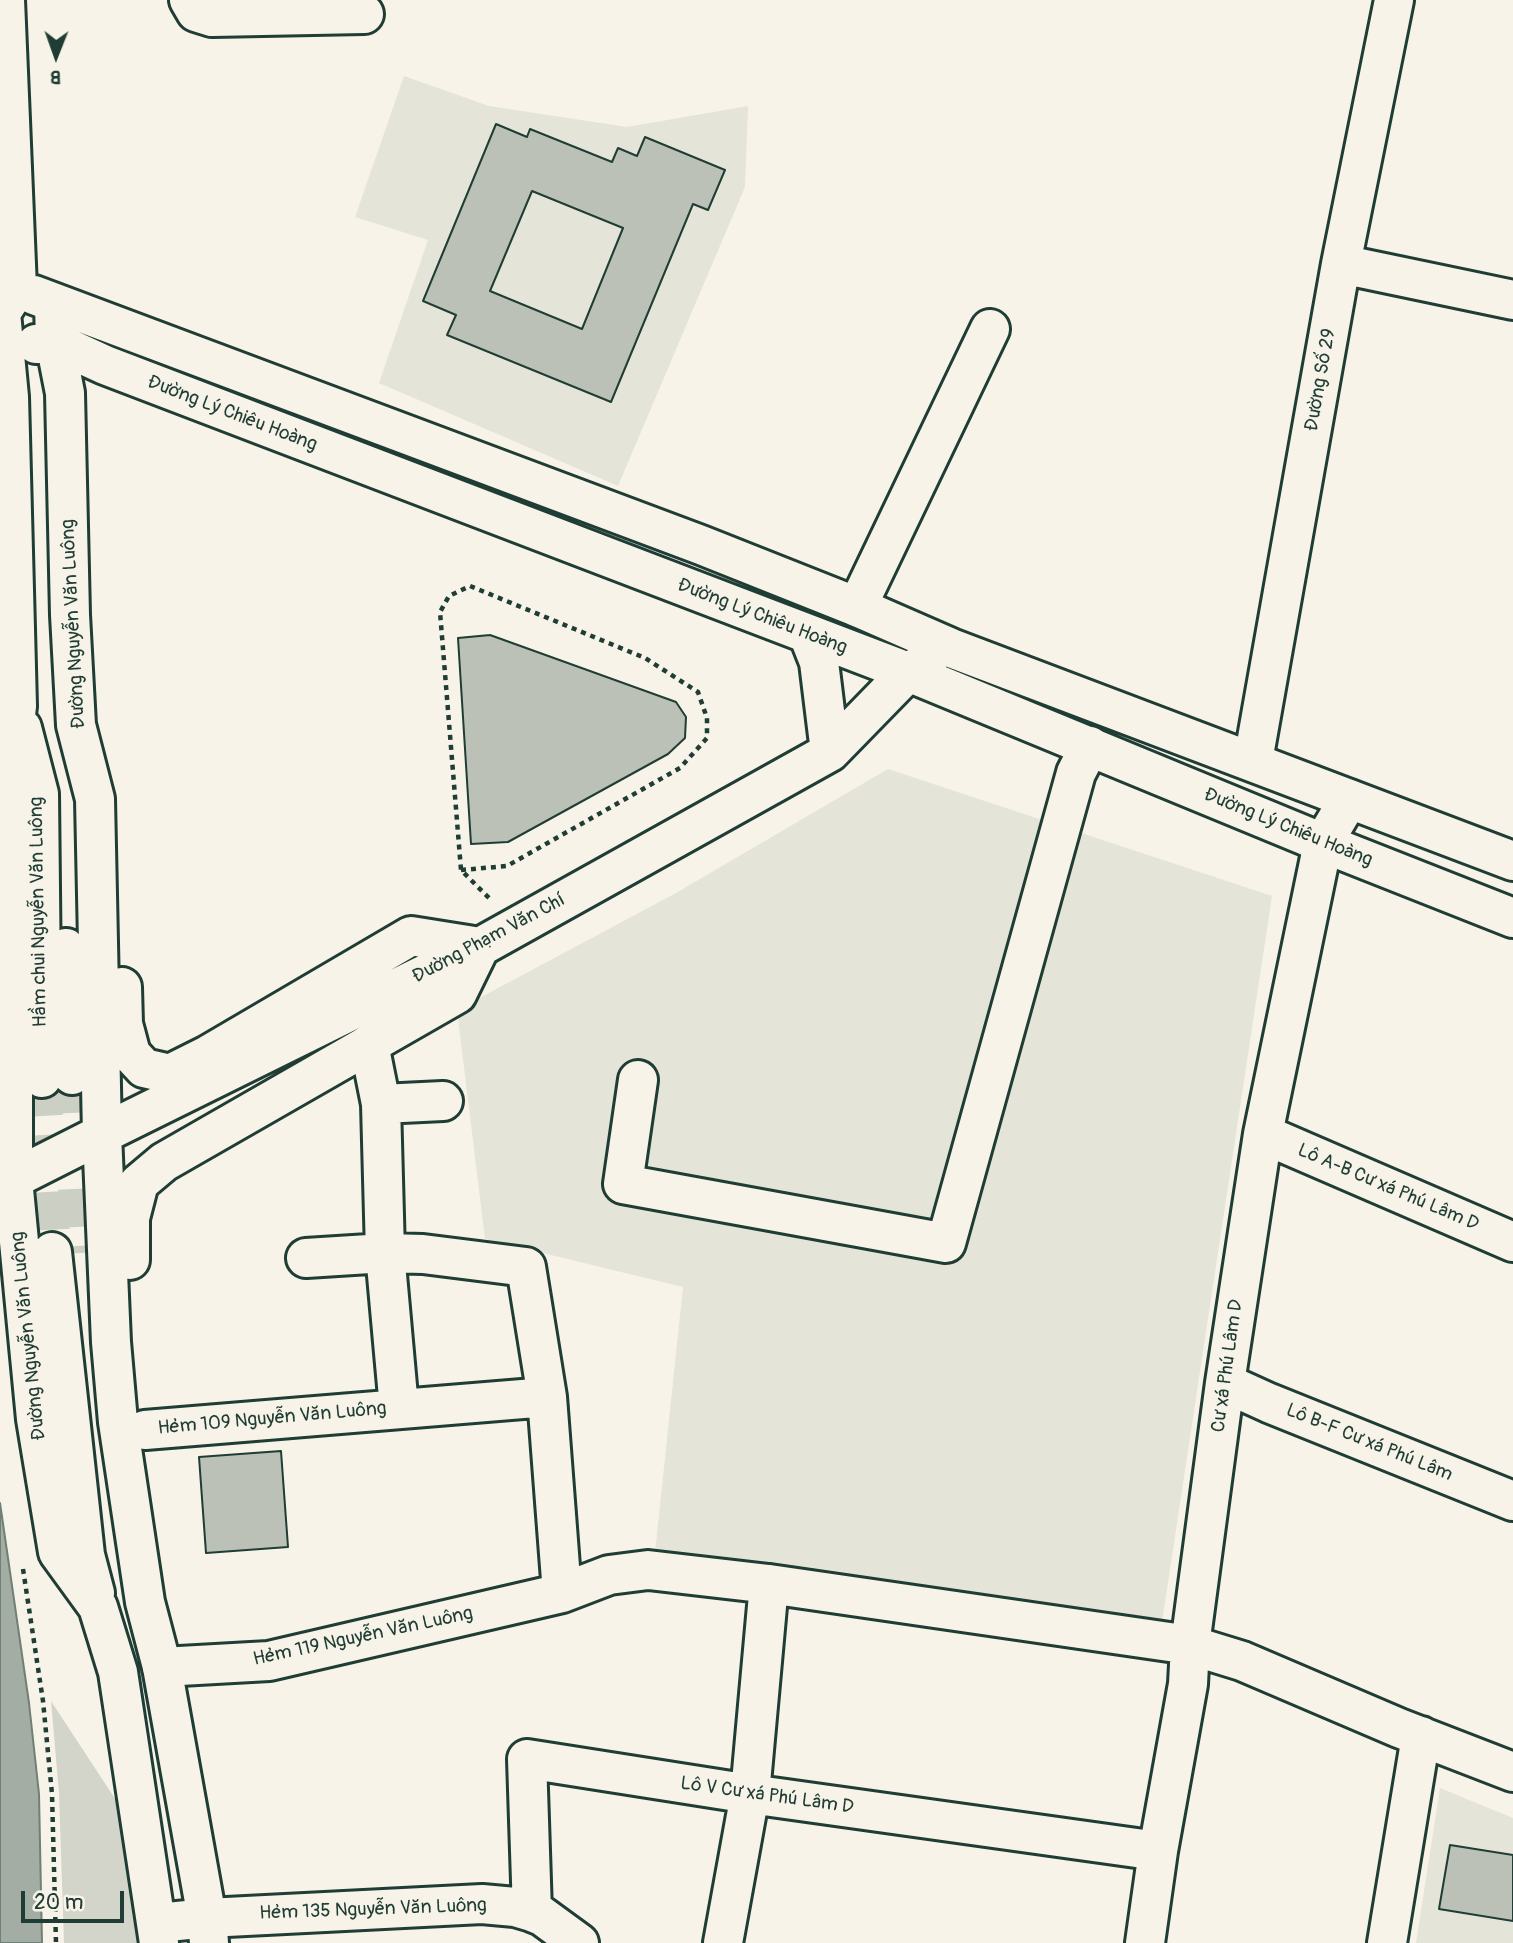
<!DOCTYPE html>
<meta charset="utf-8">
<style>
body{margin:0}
#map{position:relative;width:1513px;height:1943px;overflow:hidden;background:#f7f3e8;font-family:Pangolin,sans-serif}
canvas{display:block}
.north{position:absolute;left:21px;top:21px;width:70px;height:70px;-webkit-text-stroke:5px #f7f3e8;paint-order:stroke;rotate:181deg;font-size:19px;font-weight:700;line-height:28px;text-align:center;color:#1f3d34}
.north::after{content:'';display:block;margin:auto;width:24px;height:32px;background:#1f3d34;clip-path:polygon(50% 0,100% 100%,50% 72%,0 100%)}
.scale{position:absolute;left:21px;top:1891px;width:103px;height:32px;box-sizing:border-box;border:4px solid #1f3d34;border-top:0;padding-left:9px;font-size:21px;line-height:24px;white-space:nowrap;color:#1f3d34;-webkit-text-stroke:5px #f7f3e8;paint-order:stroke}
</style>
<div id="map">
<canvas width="1513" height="1943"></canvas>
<div class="north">B</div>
<div class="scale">20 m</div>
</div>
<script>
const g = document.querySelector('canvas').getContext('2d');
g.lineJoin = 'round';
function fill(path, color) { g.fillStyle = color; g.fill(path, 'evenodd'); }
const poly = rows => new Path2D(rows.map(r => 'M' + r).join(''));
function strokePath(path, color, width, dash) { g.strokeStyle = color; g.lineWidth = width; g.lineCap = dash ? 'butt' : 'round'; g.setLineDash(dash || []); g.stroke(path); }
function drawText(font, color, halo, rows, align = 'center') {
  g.font = font + ' Pangolin,sans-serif'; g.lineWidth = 5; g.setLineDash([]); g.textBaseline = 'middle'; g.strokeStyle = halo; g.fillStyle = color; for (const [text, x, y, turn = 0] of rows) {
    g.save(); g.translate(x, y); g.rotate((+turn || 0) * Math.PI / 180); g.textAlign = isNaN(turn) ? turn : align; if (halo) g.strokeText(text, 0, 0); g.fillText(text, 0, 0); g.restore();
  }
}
fill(poly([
 [404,76,489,106,627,127,748,106,745,187,618,486,379,383,428,240,355,217],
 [888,769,1272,896,1161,1629,655,1553,683,1287,485,1239,457,1010,676,893],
 [1440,1788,1513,1818,1513,1943,1416,1943]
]), '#e5e4d9');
fill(poly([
 [51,1701,127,1817,141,1943,64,1943,59,1793]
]), '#d3d5ca');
const water = poly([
 [0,1503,29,1703,39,1794,42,1943,0,1943,0,1503]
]);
fill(water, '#a4ada3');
strokePath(water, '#6f8077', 2);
const building = poly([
 [496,124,527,137,530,129,612,162,618,148,637,156,645,137,725,170,708,210,693,204,611,402,447,335,456,315,423,301,496,124],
 [532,191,623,228,582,329,490,291,532,191],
 [490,635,676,702,686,717,685,738,668,754,508,842,471,844,458,638,490,635],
 [281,1451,288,1547,206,1553,199,1457,281,1451],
 [1450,1845,1513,1855,1513,1921,1439,1909,1450,1845]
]);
fill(building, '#bbc1b6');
strokePath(building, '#1f3d34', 2);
strokePath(poly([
 [72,1075,80,1253],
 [42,1078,52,1252]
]), '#cccfc4', 38, [38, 19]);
const minor = poly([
 [189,0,196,12,212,17,364,14],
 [1341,264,1513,300],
 [857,607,990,329],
 [1253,761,1341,264,1394,0],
 [369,1044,381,1104,385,1253,399,1408],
 [638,1080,623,1184,946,1243,1076,773,1090,746],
 [381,1104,443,1101],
 [1263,1134,1513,1242],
 [1225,1383,1269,1403,1513,1501],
 [547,1397,562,1593],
 [145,1430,547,1397,526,1267,423,1254,385,1253,306,1258],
 [162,1667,269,1661,562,1593,609,1575,648,1570,769,1584,1190,1645,1242,1661,1399,1728,1513,1772],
 [532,1912,527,1759,750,1794,1158,1851],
 [158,1923,207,1918,482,1904,515,1907,532,1912,542,1916,579,1943],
 [723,1943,750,1794,769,1584],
 [1145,1943,1158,1851,1188,1684,1190,1645,1225,1383,1263,1134,1323,843,1349,799],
 [1387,1943,1421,1736]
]);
const major = poly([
 [5,0,17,288,1,313,9,397,17,706,7,793,13,965,13,1179,36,1419,58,1552,98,1607,118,1672,159,1943],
 [34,295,701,545,857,607,951,648,1513,861],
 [54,304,55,342,65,393,70,615,76,725,95,799,102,1134,111,1342,118,1422,145,1602,162,1667,207,1918,209,1943],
 [36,344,55,342,105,365,908,672,1323,843,1513,918],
 [808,634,819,662,830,752],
 [22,728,39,794,42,1078],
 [66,948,72,1075],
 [122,987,123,1024,131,1054,144,1068,170,1074,208,1055,411,936,480,947,457,994,164,1162,139,1183,130,1218,130,1260],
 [0,1189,13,1179,102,1134,480,947,830,752,908,672,928,661],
 [52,1252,85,1555,95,1593]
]);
strokePath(minor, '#1f3d34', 44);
strokePath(major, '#1f3d34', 44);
strokePath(poly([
 [461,870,507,866,680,768,707,738,707,718,698,692,645,658,470,586,449,596,440,612,461,870,491,900],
 [23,1569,43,1701,52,1794,56,1943]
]), '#1f3d34', 4.5, [5, 5]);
strokePath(minor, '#f7f3e8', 38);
strokePath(major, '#f7f3e8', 38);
drawText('19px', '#1f3d34', '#f7f3e8', [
 ["Đường Số 29",1321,380,-80],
 ["Đường Lý Chiêu Hoàng",232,414,21],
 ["Đường Lý Chiêu Hoàng",762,617,21],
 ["Đường Nguyễn Văn Luông",74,624,-93],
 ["Đường Lý Chiêu Hoàng",1288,828,22],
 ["Hầm chui Nguyễn Văn Luông",39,912,-91],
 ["Đường Phạm Văn Chí",489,939,-28],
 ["Lô A-B Cư xá Phú Lâm D",1388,1188,23],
 ["Đường Nguyễn Văn Luông",29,1336,-96],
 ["Cư xá Phú Lâm D",1228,1366,-82],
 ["Hẻm 109 Nguyễn Văn Luông",272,1419,-5],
 ["Lô B-F Cư xá Phú Lâm",1369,1443,22],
 ["Hẻm 119 Nguyễn Văn Luông",363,1637,-12],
 ["Lô V Cư xá Phú Lâm D",767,1796,8],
 ["Hẻm 135 Nguyễn Văn Luông",373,1910,-2]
]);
</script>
